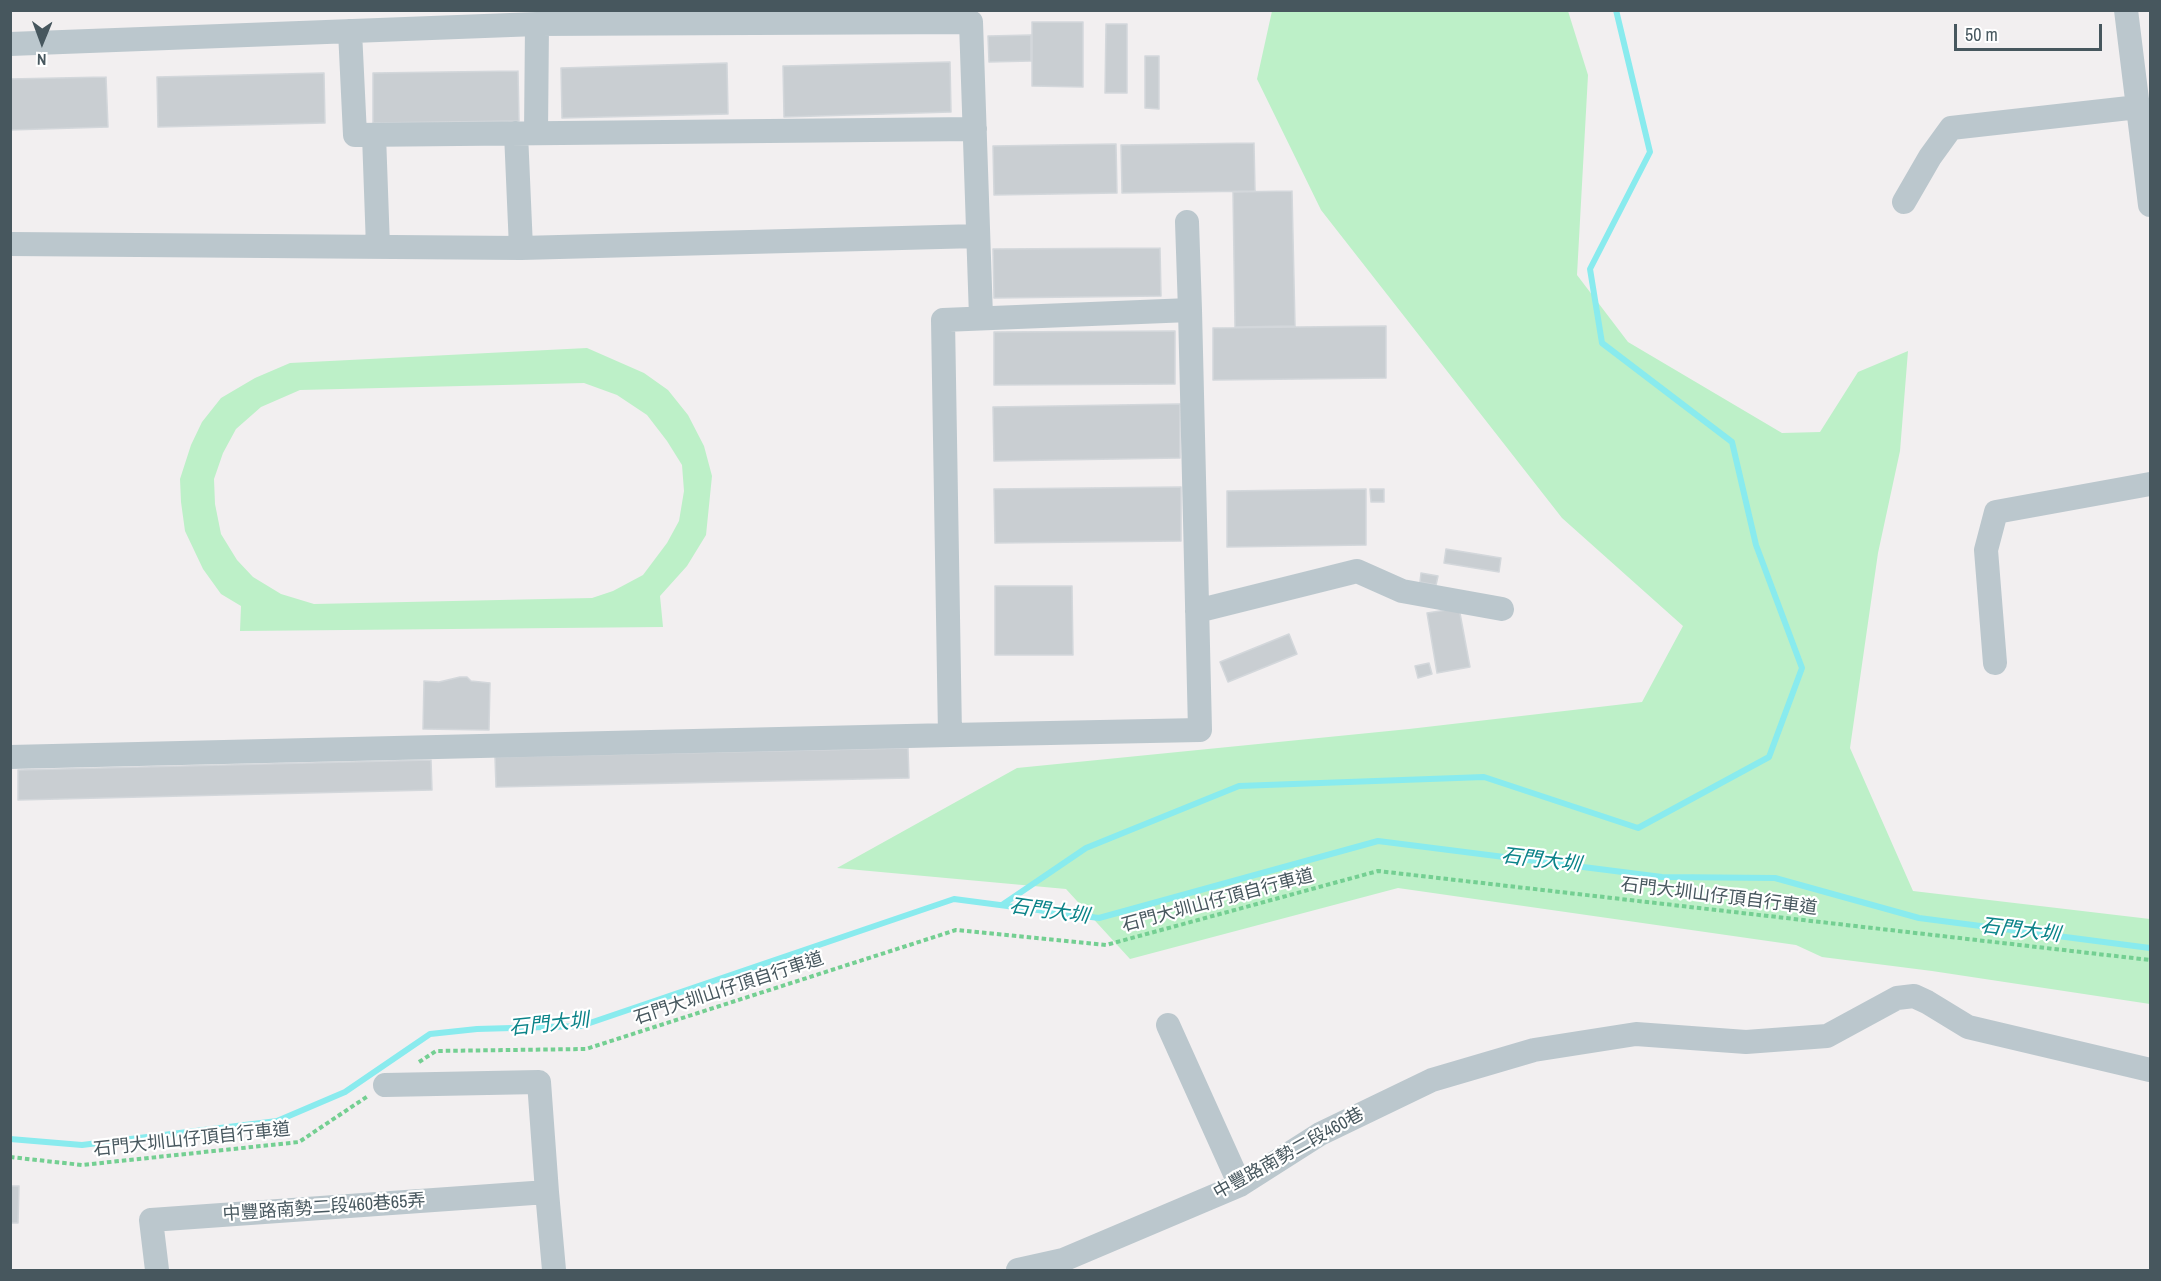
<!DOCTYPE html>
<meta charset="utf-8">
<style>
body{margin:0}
#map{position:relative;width:2161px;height:1281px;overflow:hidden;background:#f2eff0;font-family:"Archivo Narrow",sans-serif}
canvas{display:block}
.frame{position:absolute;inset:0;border:12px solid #47575e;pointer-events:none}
.north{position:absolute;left:12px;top:12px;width:60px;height:60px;-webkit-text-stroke:4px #fff;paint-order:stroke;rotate:181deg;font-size:16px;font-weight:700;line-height:24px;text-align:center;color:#47575e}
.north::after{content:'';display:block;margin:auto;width:21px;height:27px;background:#47575e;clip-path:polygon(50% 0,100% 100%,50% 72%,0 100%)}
.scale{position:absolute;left:1954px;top:24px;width:148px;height:27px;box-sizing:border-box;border:3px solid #47575e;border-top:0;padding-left:8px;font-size:18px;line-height:21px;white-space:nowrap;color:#47575e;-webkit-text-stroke:4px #fff;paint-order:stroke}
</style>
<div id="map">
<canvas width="2161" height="1281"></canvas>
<div class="frame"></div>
<div class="north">N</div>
<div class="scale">50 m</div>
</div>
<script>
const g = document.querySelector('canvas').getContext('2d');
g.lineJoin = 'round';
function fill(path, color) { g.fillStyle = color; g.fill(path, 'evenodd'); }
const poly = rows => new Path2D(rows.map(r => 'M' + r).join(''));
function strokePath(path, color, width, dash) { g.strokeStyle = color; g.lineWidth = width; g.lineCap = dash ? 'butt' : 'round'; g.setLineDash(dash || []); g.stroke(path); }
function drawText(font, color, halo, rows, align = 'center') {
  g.font = font + ' "Archivo Narrow","Noto Sans TC",sans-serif'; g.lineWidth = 4.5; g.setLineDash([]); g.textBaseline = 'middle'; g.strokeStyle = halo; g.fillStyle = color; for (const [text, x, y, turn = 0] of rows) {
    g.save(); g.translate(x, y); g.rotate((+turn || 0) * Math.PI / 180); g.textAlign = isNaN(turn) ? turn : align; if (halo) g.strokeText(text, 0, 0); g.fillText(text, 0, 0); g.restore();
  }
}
fill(poly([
 [1272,11,1568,11,1588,75,1577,275,1628,342,1782,433,1820,432,1858,372,1908,351,1900,451,1878,553,1850,748,1913,891,2150,919,2150,1004,1932,971,1822,957,1796,945,1398,888,1130,959,1066,889,837,868,1017,768,1409,729,1642,702,1683,626,1562,518,1321,210,1257,79],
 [587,348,644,373,668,390,688,415,704,446,712,476,706,535,687,566,660,596,663,627,240,631,241,606,221,594,203,569,185,531,181,502,180,479,191,445,202,422,221,398,255,378,290,363],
 [584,383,617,395,647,415,667,441,682,465,684,491,679,521,667,543,643,575,613,591,592,598,314,604,281,594,253,577,237,560,221,534,215,504,214,479,223,453,236,429,261,407,300,390]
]), '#bdf0c8');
strokePath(poly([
 [1002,905,1086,848,1239,786,1484,777,1638,828,1769,757,1802,668,1756,545,1732,442,1602,343,1590,269,1650,152,1616,10],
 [10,1139,82,1145,277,1121,345,1092,430,1034,477,1029,581,1026,954,899,1099,918,1378,841,1662,877,1775,878,1919,918,2150,948]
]), '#89ebee', 6);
const building = poly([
 [1032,22,1083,22,1083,87,1032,86,1032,22],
 [1106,24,1127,24,1127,93,1105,93,1106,24],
 [1031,35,1031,61,989,62,988,36,1031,35],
 [1145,56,1159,56,1159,109,1145,108,1145,56],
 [950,62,951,112,784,117,783,66,950,62],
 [727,63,728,114,562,118,561,68,727,63],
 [518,71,519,121,373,123,373,73,518,71],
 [324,73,325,123,158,127,157,77,324,73],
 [106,77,108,127,10,130,10,79,106,77],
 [1254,143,1255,191,1122,193,1121,145,1254,143],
 [1116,144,1117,193,994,195,993,146,1116,144],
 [1292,191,1295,326,1235,327,1233,192,1292,191],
 [1160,248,1161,296,994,298,993,249,1160,248],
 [1386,326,1386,378,1213,380,1213,328,1386,326],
 [1175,331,1175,384,994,385,994,332,1175,331],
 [1180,404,1180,458,994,461,993,407,1180,404],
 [1181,487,1181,541,995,543,994,489,1181,487],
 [1366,489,1366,545,1227,547,1227,491,1366,489],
 [1370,489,1384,489,1384,502,1371,502,1370,489],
 [1446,549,1501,558,1499,572,1444,563,1446,549],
 [1421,573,1438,576,1436,585,1420,582,1421,573],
 [995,586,1072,586,1073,655,995,655,995,586],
 [1459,608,1470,667,1437,673,1427,613,1459,608],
 [1289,634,1297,654,1228,682,1220,662,1289,634],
 [1429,663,1432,674,1418,678,1415,666,1429,663],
 [460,677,467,677,471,681,490,683,489,730,423,729,424,681,439,682,460,677],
 [908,748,909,778,496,787,495,757,908,748],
 [431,760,432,790,18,800,18,770,431,760],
 [10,1186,19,1186,18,1223,10,1223,10,1186]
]);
fill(building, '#c9ced2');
strokePath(building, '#d3d7db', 1.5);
strokePath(poly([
 [419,1062,436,1051,586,1049,956,930,1106,945,1378,871,2150,960],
 [10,1157,82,1165,299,1142,368,1096]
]), '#74cf92', 4, [4.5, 3]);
strokePath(poly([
 [2126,10,2150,205],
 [350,31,355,135,975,129],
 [10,44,537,24,971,22,981,317],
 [516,133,521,248],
 [536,133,537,24],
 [374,135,378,247],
 [1904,202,1930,157,1951,128,2138,107],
 [1187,222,1190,310],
 [10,244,521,248,978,236],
 [1190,310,1200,730,950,735,943,320,1190,310],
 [1197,611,1357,571,1402,591,1502,609],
 [1995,663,1986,550,1996,512,2150,484],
 [10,757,950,735],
 [1168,1025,1240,1185],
 [385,1085,539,1082,547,1192],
 [157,1270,151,1220,547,1192,554,1270],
 [1018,1270,1063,1260,1240,1185,1320,1134,1432,1080,1534,1050,1636,1034,1746,1042,1827,1036,1897,998,1914,996,1927,1002,1968,1027,2150,1070]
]), '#bbc7cd', 24);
drawText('18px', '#47575e', '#fff', [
 ["石門大圳山仔頂自行車道",1719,897,7],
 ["石門大圳山仔頂自行車道",1218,901,-15],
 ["石門大圳山仔頂自行車道",729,989,-18],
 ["石門大圳山仔頂自行車道",192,1140,-6],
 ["中豐路南勢二段460巷",1289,1154,-29],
 ["中豐路南勢二段460巷65弄",324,1208,-4]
]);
drawText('italic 20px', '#0a8388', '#fff', [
 ["石門大圳",1541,861,7],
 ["石門大圳",1049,912,8],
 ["石門大圳",2020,931,7],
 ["石門大圳",549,1025,-6]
]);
</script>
